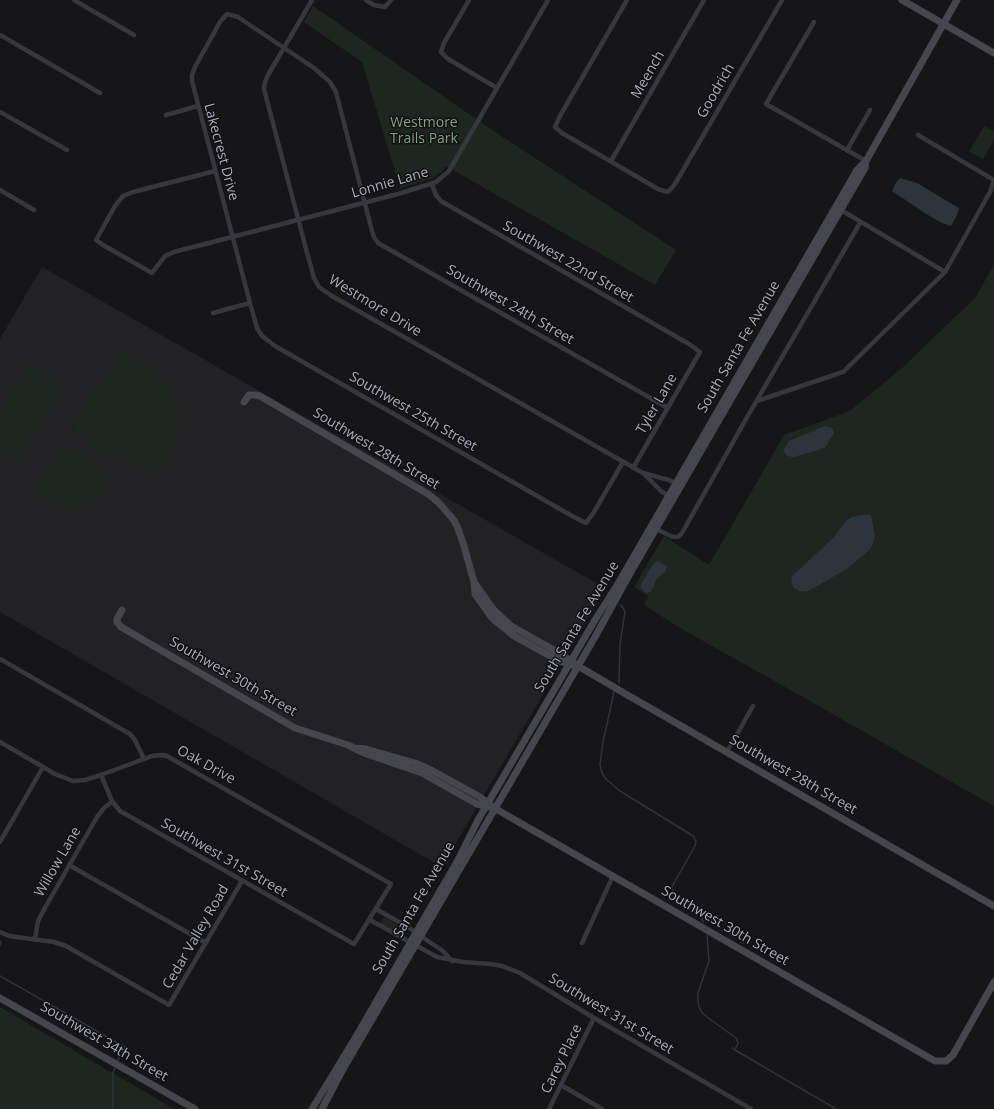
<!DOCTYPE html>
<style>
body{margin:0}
canvas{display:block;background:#161618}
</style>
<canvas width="994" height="1109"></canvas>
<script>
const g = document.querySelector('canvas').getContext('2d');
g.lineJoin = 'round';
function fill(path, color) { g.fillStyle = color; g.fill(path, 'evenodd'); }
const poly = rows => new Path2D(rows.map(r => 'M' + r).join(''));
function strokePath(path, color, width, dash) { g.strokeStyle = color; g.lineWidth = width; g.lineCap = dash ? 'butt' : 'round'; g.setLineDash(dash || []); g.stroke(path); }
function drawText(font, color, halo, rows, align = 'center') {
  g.font = font + ' "Open Sans",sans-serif'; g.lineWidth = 3; g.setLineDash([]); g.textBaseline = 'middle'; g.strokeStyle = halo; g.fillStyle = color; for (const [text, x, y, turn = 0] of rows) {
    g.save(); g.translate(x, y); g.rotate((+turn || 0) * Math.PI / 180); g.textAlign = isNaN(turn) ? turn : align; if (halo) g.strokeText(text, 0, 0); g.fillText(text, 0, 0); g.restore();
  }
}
fill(poly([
 [42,267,605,588,442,867,0,612,0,339]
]), '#222225');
fill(poly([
 [313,6,492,130,676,250,655,285,446,166,442,172,431,179,400,188,362,62,304,22],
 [984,126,994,131,994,140,983,159,969,152],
 [994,264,994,806,803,697,680,628,644,605,648,596,634,587,664,536,709,565,784,435,850,411,902,368,976,297],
 [123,351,157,372,173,392,179,406,180,424,176,440,157,477,128,460,103,454,94,449,92,446,79,437,76,433,76,423,83,410,82,407,88,398,106,381],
 [28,364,63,386,17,462,0,451,0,410],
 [69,448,114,473,101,494,95,501,84,508,75,510,68,510,57,507,34,493,61,450],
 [384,918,386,918,403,928,404,932,402,934,399,935,382,925,381,921],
 [0,1007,174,1109,0,1109]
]), '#1e261f');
fill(poly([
 [900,178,917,183,957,207,959,209,957,215,951,226,942,223,928,215,892,191,897,181],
 [825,426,832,428,834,433,825,448,794,457,787,456,783,451,789,441],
 [868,514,871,515,875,536,872,546,868,551,848,568,819,585,807,591,799,591,794,588,791,582,792,576,833,538,847,520,852,517],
 [658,561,667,566,665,572,657,578,651,592,646,593,640,587,649,570,654,563]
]), '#2c353c');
strokePath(poly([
 [619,683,620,645,625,611,621,605],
 [614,692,603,742,600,764,602,773,606,779,620,791,690,834,694,837,696,842,695,846,674,883,672,887,673,892,676,895,696,907,700,911,703,922],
 [707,935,709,961,698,993,698,1000,699,1007,703,1014,736,1038,738,1043,735,1050,732,1048],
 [0,945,1,941],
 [0,976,125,1047,117,1062],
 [735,1050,836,1109],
 [113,1109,113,1072,116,1066]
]), '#2c353c', 1.5);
strokePath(poly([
 [74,0,134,35],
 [312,0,268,75,265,82,264,89,306,249,314,278,319,287,332,296,643,473,661,491,669,496],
 [366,0,374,5,385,7,391,0],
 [469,0,444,43,441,52,448,59,497,88],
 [627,0,560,116,555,127,562,133,658,189,668,192,675,184,782,0],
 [814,22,766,104,866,161],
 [0,35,100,93],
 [0,112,67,150],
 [166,115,198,106],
 [918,135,994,180],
 [847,150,870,110],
 [611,161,704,0],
 [215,171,133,192,123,196,115,206,96,240,103,245,152,273,165,256,174,252,398,194,436,182,449,171,548,0],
 [432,184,436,195,441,201,689,344,700,352,633,468],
 [0,190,34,210],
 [841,210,945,272],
 [213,313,250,303],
 [757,401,843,372,945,272,990,192,994,180],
 [623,462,594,512,586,523,574,517,275,346,262,336,257,328,250,303,192,81,192,75,195,67,220,22,227,14,238,17,314,68,330,82,336,92,372,231,374,237,378,243,668,408],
 [643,473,669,480,678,484],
 [656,529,673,537,678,537,682,533,746,419,860,223],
 [0,659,130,734,135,740,144,759],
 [0,742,55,774,73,781,85,780,101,775,152,756,162,755,167,756,391,884,354,944,120,811,112,801,101,775],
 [727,752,753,706],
 [0,842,43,767],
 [69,865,206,943],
 [376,909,406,926,443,951,452,961],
 [370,920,437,957,463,962,490,964,502,966,520,973,594,1018,751,1109],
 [0,932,9,936,54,942,66,946,169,1005,242,881],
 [35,939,38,921,46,906,97,817,104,808,112,802],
 [582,943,613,876],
 [561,1085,602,1109],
 [549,1109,594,1018]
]), '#37383d', 4.5);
strokePath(poly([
 [902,0,994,53],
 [244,402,249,395,256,395,260,396,428,494,438,502,453,519,457,526,464,546,474,582,475,594,492,618,514,636,559,661,572,665],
 [474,582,493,609,511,626,561,654,578,666,624,693,994,906],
 [122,610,117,619,117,622,121,627,295,728,348,745,364,753,422,773,477,804,490,807],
 [354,748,366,749,415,763,431,770,480,797,496,809,935,1061,946,1061,953,1055,994,982],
 [0,998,195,1109],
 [312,1109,357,1035,458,860,478,820,595,620,619,582,857,170,866,161,957,0],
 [322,1109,342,1071,595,637,632,570,865,168,866,161]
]), '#45474d', 7);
drawText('14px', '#a8adb8', '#111113', [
 ["Meench",648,75,-60],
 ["Goodrich",716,91,-60],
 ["Lakecrest Drive",221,152,75],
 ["Lonnie Lane",390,183,-16],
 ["Southwest 22nd Street",568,262,30],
 ["Southwest 24th Street",510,305,30],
 ["Westmore Drive",375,306,31],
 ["South Santa Fe Avenue",739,347,-60],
 ["Tyler Lane",657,404,-60],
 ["Southwest 25th Street",413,412,30],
 ["Southwest 28th Street",376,449,31],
 ["South Santa Fe Avenue",577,627,-59],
 ["Southwest 30th Street",233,677,30],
 ["Oak Drive",206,765,29],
 ["Southwest 28th Street",793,775,30],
 ["Southwest 31st Street",224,858,30],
 ["Willow Lane",58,862,-60],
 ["South Santa Fe Avenue",414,908,-60],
 ["Southwest 30th Street",725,926,30],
 ["Cedar Valley Road",196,937,-60],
 ["Southwest 31st Street",611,1014,31],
 ["Southwest 34th Street",104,1042,30],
 ["Carey Place",562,1059,-64]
]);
drawText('14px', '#7fa381', '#111113', [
 ["Westmore",424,123],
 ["Trails Park",424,139]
]);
</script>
